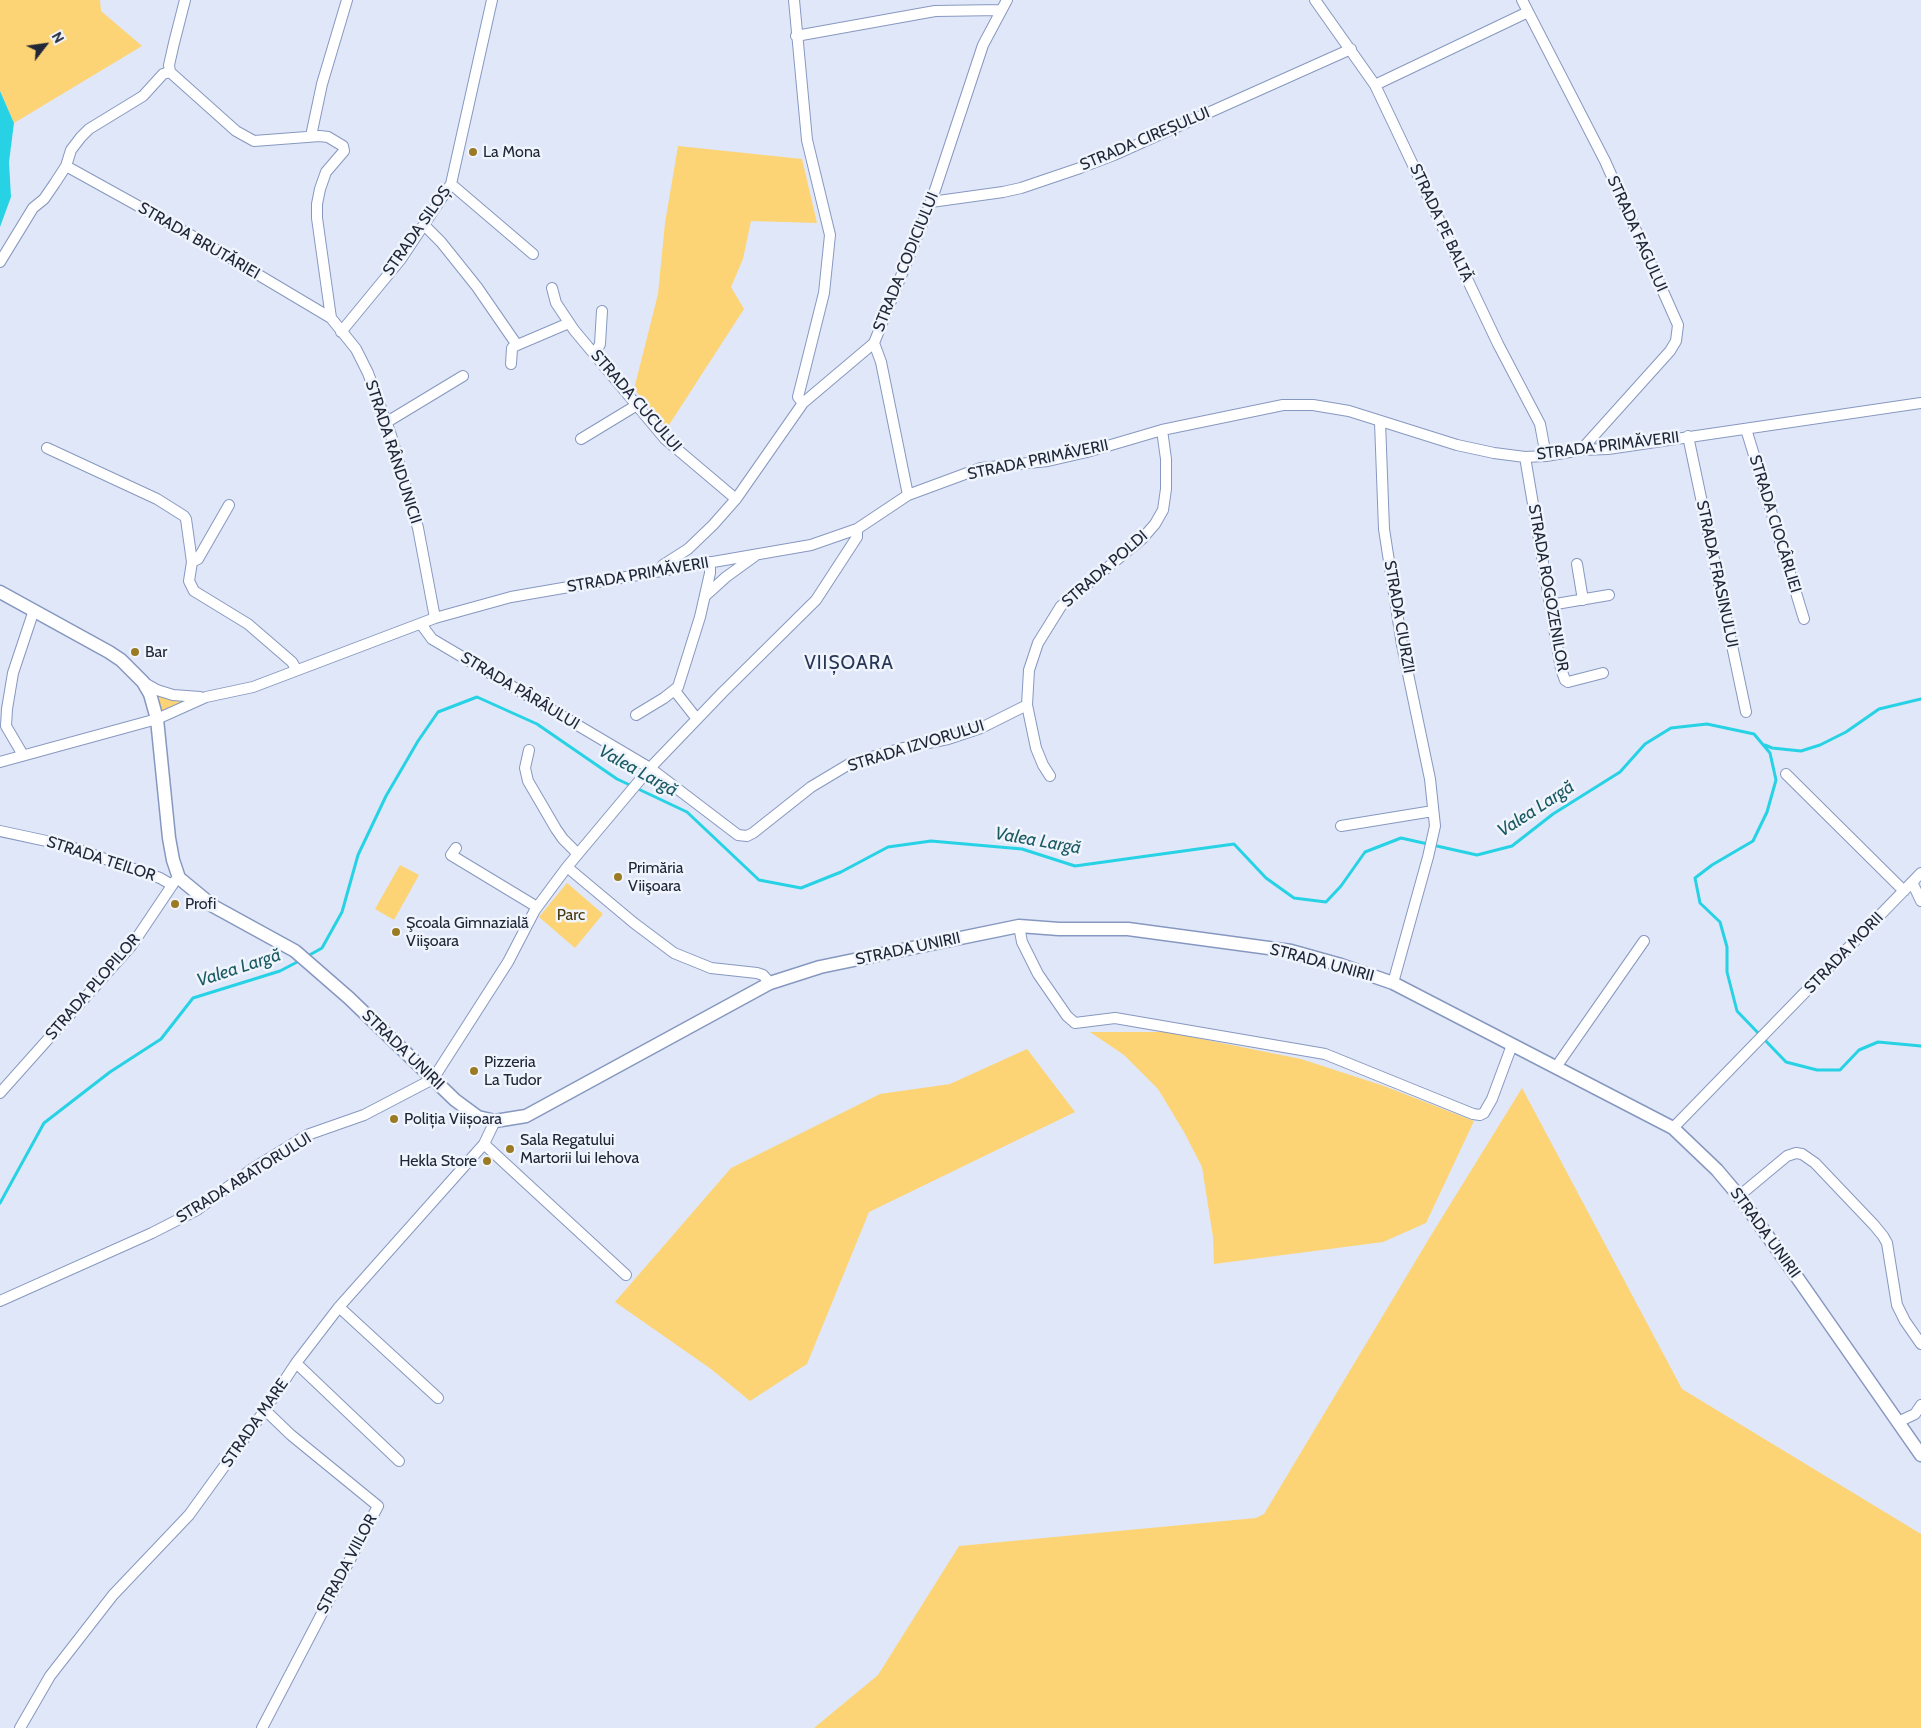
<!DOCTYPE html>
<meta charset="utf-8">
<style>
body{margin:0}
#map{position:relative;width:1921px;height:1728px;overflow:hidden;background:#dfe7f8;font-family:Cabin,sans-serif}
canvas{display:block}
.north{position:absolute;left:20px;top:20px;width:50px;height:50px;-webkit-text-stroke:4px #f0f4fd;paint-order:stroke;rotate:60deg;font-size:14px;font-weight:700;line-height:20px;text-align:center;color:#202737}
.north::after{content:'';display:block;margin:auto;width:18px;height:22px;background:#202737;clip-path:polygon(50% 0,100% 100%,50% 72%,0 100%)}
</style>
<div id="map">
<canvas width="1921" height="1728"></canvas>
<div class="north">N</div>
</div>
<script>
const g = document.querySelector('canvas').getContext('2d');
g.lineJoin = 'round';
function fill(path, color) { g.fillStyle = color; g.fill(path, 'evenodd'); }
const poly = rows => new Path2D(rows.map(r => 'M' + r).join(''));
function strokePath(path, color, width, dash) { g.strokeStyle = color; g.lineWidth = width; g.lineCap = dash ? 'butt' : 'round'; g.setLineDash(dash || []); g.stroke(path); }
function drawText(font, color, halo, rows, align = 'center') {
  g.font = font + ' Cabin,sans-serif'; g.lineWidth = 5; g.setLineDash([]); g.textBaseline = 'middle'; g.strokeStyle = halo; g.fillStyle = color; for (const [text, x, y, turn = 0] of rows) {
    g.save(); g.translate(x, y); g.rotate((+turn || 0) * Math.PI / 180); g.textAlign = isNaN(turn) ? turn : align; if (halo) g.strokeText(text, 0, 0); g.fillText(text, 0, 0); g.restore();
  }
}
fill(poly([
 [0,0,100,0,101,11,142,46,14,123,0,91],
 [678,146,802,159,817,223,751,221,743,259,731,287,744,309,667,428,634,389,658,294,665,223],
 [153,691,169,699,190,700,162,714],
 [400,865,419,875,394,920,375,909],
 [567,883,603,914,575,948,539,917],
 [1090,1032,1167,1032,1301,1059,1384,1086,1474,1121,1426,1223,1383,1242,1214,1264,1213,1237,1202,1167,1184,1132,1158,1089,1124,1055],
 [1027,1049,1075,1112,869,1212,807,1364,750,1401,711,1369,615,1302,731,1168,880,1094,950,1084],
 [1522,1088,1682,1389,1921,1534,1921,1728,814,1728,878,1675,959,1546,1256,1518,1264,1514,1430,1237]
]), '#fdd475');
fill(poly([
 [0,91,14,123,9,162,11,197,0,227]
]), '#27d2e5');
strokePath(poly([
 [1765,745,1772,748,1801,751,1820,745,1846,732,1879,709,1921,699],
 [306,957,322,948,342,912,358,855,386,796,418,741,438,712,477,697,537,724,617,779,687,812,759,880,801,888,841,872,888,847,931,841,1022,849,1075,866,1234,844,1266,878,1294,898,1326,902,1341,886,1365,852,1401,838,1477,855,1512,846,1553,814,1620,772,1645,744,1671,728,1707,724,1754,734,1770,753,1776,780,1767,812,1753,841,1712,865,1695,878,1700,903,1720,922,1727,947,1727,972,1737,1011,1786,1062,1817,1070,1840,1070,1859,1050,1878,1042,1921,1046],
 [0,1203,44,1123,110,1072,161,1039,193,998,280,971,301,960]
]), '#27d2e5', 3);
const minor = poly([
 [794,0,807,140,830,235,824,293,798,397,803,403],
 [1315,0,1375,85,1498,344,1540,424,1546,456],
 [1522,0,1605,161,1678,325,1676,341,1670,351,1581,450],
 [796,36,935,11,1001,10],
 [170,72,236,131,254,141,320,136,328,137,343,146,344,151,326,172,320,189,317,204,317,218,331,318,356,349,368,373,390,432,418,528,435,618],
 [170,72,169,65,174,43,185,0],
 [1375,85,1528,12],
 [311,136,322,84,347,0],
 [66,166,205,243,331,318],
 [451,184,533,254],
 [931,202,1003,192,1021,188,1080,168,1114,155,1351,49],
 [424,225,441,242,477,287,517,345],
 [0,262,33,208,44,199,55,183,66,166,71,150,81,137,89,129,143,96,163,74,170,72],
 [552,288,556,303,574,330,665,439,736,499],
 [341,332,401,259,451,184,492,0],
 [874,343,881,362,908,495],
 [595,354,600,344,602,311],
 [511,364,512,348,515,346,569,323],
 [387,422,463,376],
 [1380,422,1384,529,1402,645,1430,779,1435,826,1428,857,1393,983],
 [1746,429,1804,619],
 [1688,436,1746,712],
 [581,439,637,405],
 [47,448,157,499,184,516,186,519,192,562,189,581,194,591,248,624,292,662,296,669],
 [1525,457,1561,669,1565,680,1568,682,1603,673],
 [192,562,198,559,229,505],
 [1577,564,1583,600],
 [660,571,663,565,688,549,713,525,736,499,803,403,874,343,931,202,983,45,1007,0],
 [705,596,726,577,755,556],
 [1550,605,1609,595],
 [421,624,432,639,650,768,738,835,747,836,753,833,811,787,851,763,899,749,948,739,981,728,1027,705],
 [143,682,157,690,173,695,200,697],
 [675,691,697,719],
 [636,715,664,698,678,687,700,617,710,573,710,562],
 [529,750,525,768,528,781,556,829,563,839,578,854],
 [23,755,6,726,7,709,13,673,34,610],
 [0,762,157,719,206,697,253,687,435,618,511,597,811,545,857,529,908,495,981,468,1048,461,1087,452,1162,430,1283,405,1313,405,1349,411,1457,445,1494,453,1525,457,1546,456,1581,450,1608,449,1921,403],
 [1786,774,1904,891],
 [1050,776,1043,765,1036,748,1027,705,1029,670,1038,643,1061,606,1142,539,1155,524,1163,510,1166,489,1166,459,1162,430],
 [1341,826,1433,811],
 [0,831,65,845,160,878,172,885],
 [456,848,451,855,537,907],
 [567,867,634,923,674,953,711,968,757,973,763,975,770,983],
 [1912,882,1921,901],
 [1019,926,1022,942,1038,974,1067,1016,1075,1023,1115,1018,1325,1054,1473,1114,1480,1115,1484,1113,1492,1099,1512,1045],
 [1556,1067,1644,941],
 [0,1093,132,945,175,881,179,878],
 [1673,1128,1921,873],
 [484,1144,626,1275],
 [1739,1196,1787,1156,1796,1153,1802,1154,1815,1163,1874,1225,1883,1236,1887,1243,1897,1305,1905,1321,1921,1344],
 [0,1301,152,1233,197,1210,252,1169,307,1135,364,1115,433,1079,508,962,535,910,567,867,650,768,723,692,816,600,857,537,857,529],
 [339,1307,438,1398],
 [296,1363,399,1461],
 [1898,1422,1915,1414,1921,1405],
 [20,1728,50,1676,113,1595,189,1515,265,1410,296,1363,339,1307,484,1144,495,1121],
 [262,1728,378,1506,291,1435,265,1410]
]);
const major = poly([
 [0,592,109,652,121,660,143,682,150,694,157,719,169,838,173,860,179,878,213,906,295,951,349,998,455,1100,478,1117,495,1121,526,1116,770,983,820,967,897,951,1019,926,1059,929,1128,929,1291,951,1341,965,1393,983,1673,1128,1717,1170,1739,1196,1794,1273,1921,1455]
]);
strokePath(minor, '#8798c0', 12);
strokePath(major, '#8798c0', 15);
strokePath(minor, '#fff', 10);
strokePath(major, '#fff', 12);
for (const [x, y, r, color] of [
 [473,152,5,"#9b7a24"],
 [135,652,5,"#9b7a24"],
 [618,877,5,"#9b7a24"],
 [175,904,5,"#9b7a24"],
 [396,932,5,"#9b7a24"],
 [474,1071,5,"#9b7a24"],
 [394,1119,5,"#9b7a24"],
 [510,1149,5,"#9b7a24"],
 [487,1161,5,"#9b7a24"]
]) { const dot = new Path2D(); dot.arc(x, y, r, 0, 2 * Math.PI); g.fillStyle = color; g.fill(dot); strokePath(dot, '#f0f4fd', 2); }
drawText('16px', '#202737', '#f0f4fd', [
 ["STRADA CIREȘULUI",1145,139,-23],
 ["STRADA PE BALTĂ",1441,223,65],
 ["STRADA SILOȘ",417,231,-55],
 ["STRADA FAGULUI",1637,234,66],
 ["STRADA BRUTĂRIEI",199,241,30],
 ["STRADA CODICIULUI",906,262,-68],
 ["STRADA CUCULUI",636,401,49],
 ["STRADA PRIMĂVERII",1608,446,-7],
 ["STRADA RÂNDUNICII",393,452,72],
 ["STRADA PRIMĂVERII",1038,460,-12],
 ["STRADA CIOCÂRLIEI",1775,524,73],
 ["STRADA POLDI",1105,569,-41],
 ["STRADA FRASINULUI",1717,574,78],
 ["STRADA PRIMĂVERII",638,575,-10],
 ["STRADA ROGOZENILOR",1548,588,80],
 ["STRADA CIURZII",1399,617,80],
 ["STRADA PÂRÂULUI",520,691,31],
 ["STRADA IZVORULUI",916,746,-17],
 ["STRADA TEILOR",101,859,18],
 ["STRADA UNIRII",908,949,-12],
 ["STRADA MORII",1844,953,-46],
 ["STRADA UNIRII",1322,963,15],
 ["STRADA PLOPILOR",93,987,-49],
 ["STRADA UNIRII",403,1050,44],
 ["STRADA ABATORULUI",244,1178,-32],
 ["STRADA UNIRII",1765,1233,54],
 ["STRADA MARE",255,1423,-55],
 ["STRADA VIILOR",347,1564,-62]
]);
drawText('16px', '#202737', '#f0f4fd', [
 ["La Mona",483,152],
 ["Bar",145,652],
 ["Primăria",628,868],
 ["Viişoara",628,886],
 ["Profi",185,904],
 ["Şcoala Gimnazială",406,923],
 ["Viişoara",406,941],
 ["Pizzeria",484,1062],
 ["La Tudor",484,1080],
 ["Poliția Viișoara",404,1119],
 ["Sala Regatului",520,1140],
 ["Martorii lui Iehova",520,1158],
 ["Hekla Store",477,1161,"right"]
], 'left');
drawText('16px', '#49380b', '#f0f4fd', [
 ["Parc",571,915]
]);
drawText('italic 18px', '#1a5a62', '#f0f4fd', [
 ["Valea Largă",638,771,29],
 ["Valea Largă",1536,809,-33],
 ["Valea Largă",1038,841,10],
 ["Valea Largă",239,968,-18]
]);
g.letterSpacing = '1px';
drawText('19px', '#273556', '#f0f4fd', [
 ["VIIȘOARA",849,663]
]);
g.letterSpacing = '0px';
</script>
